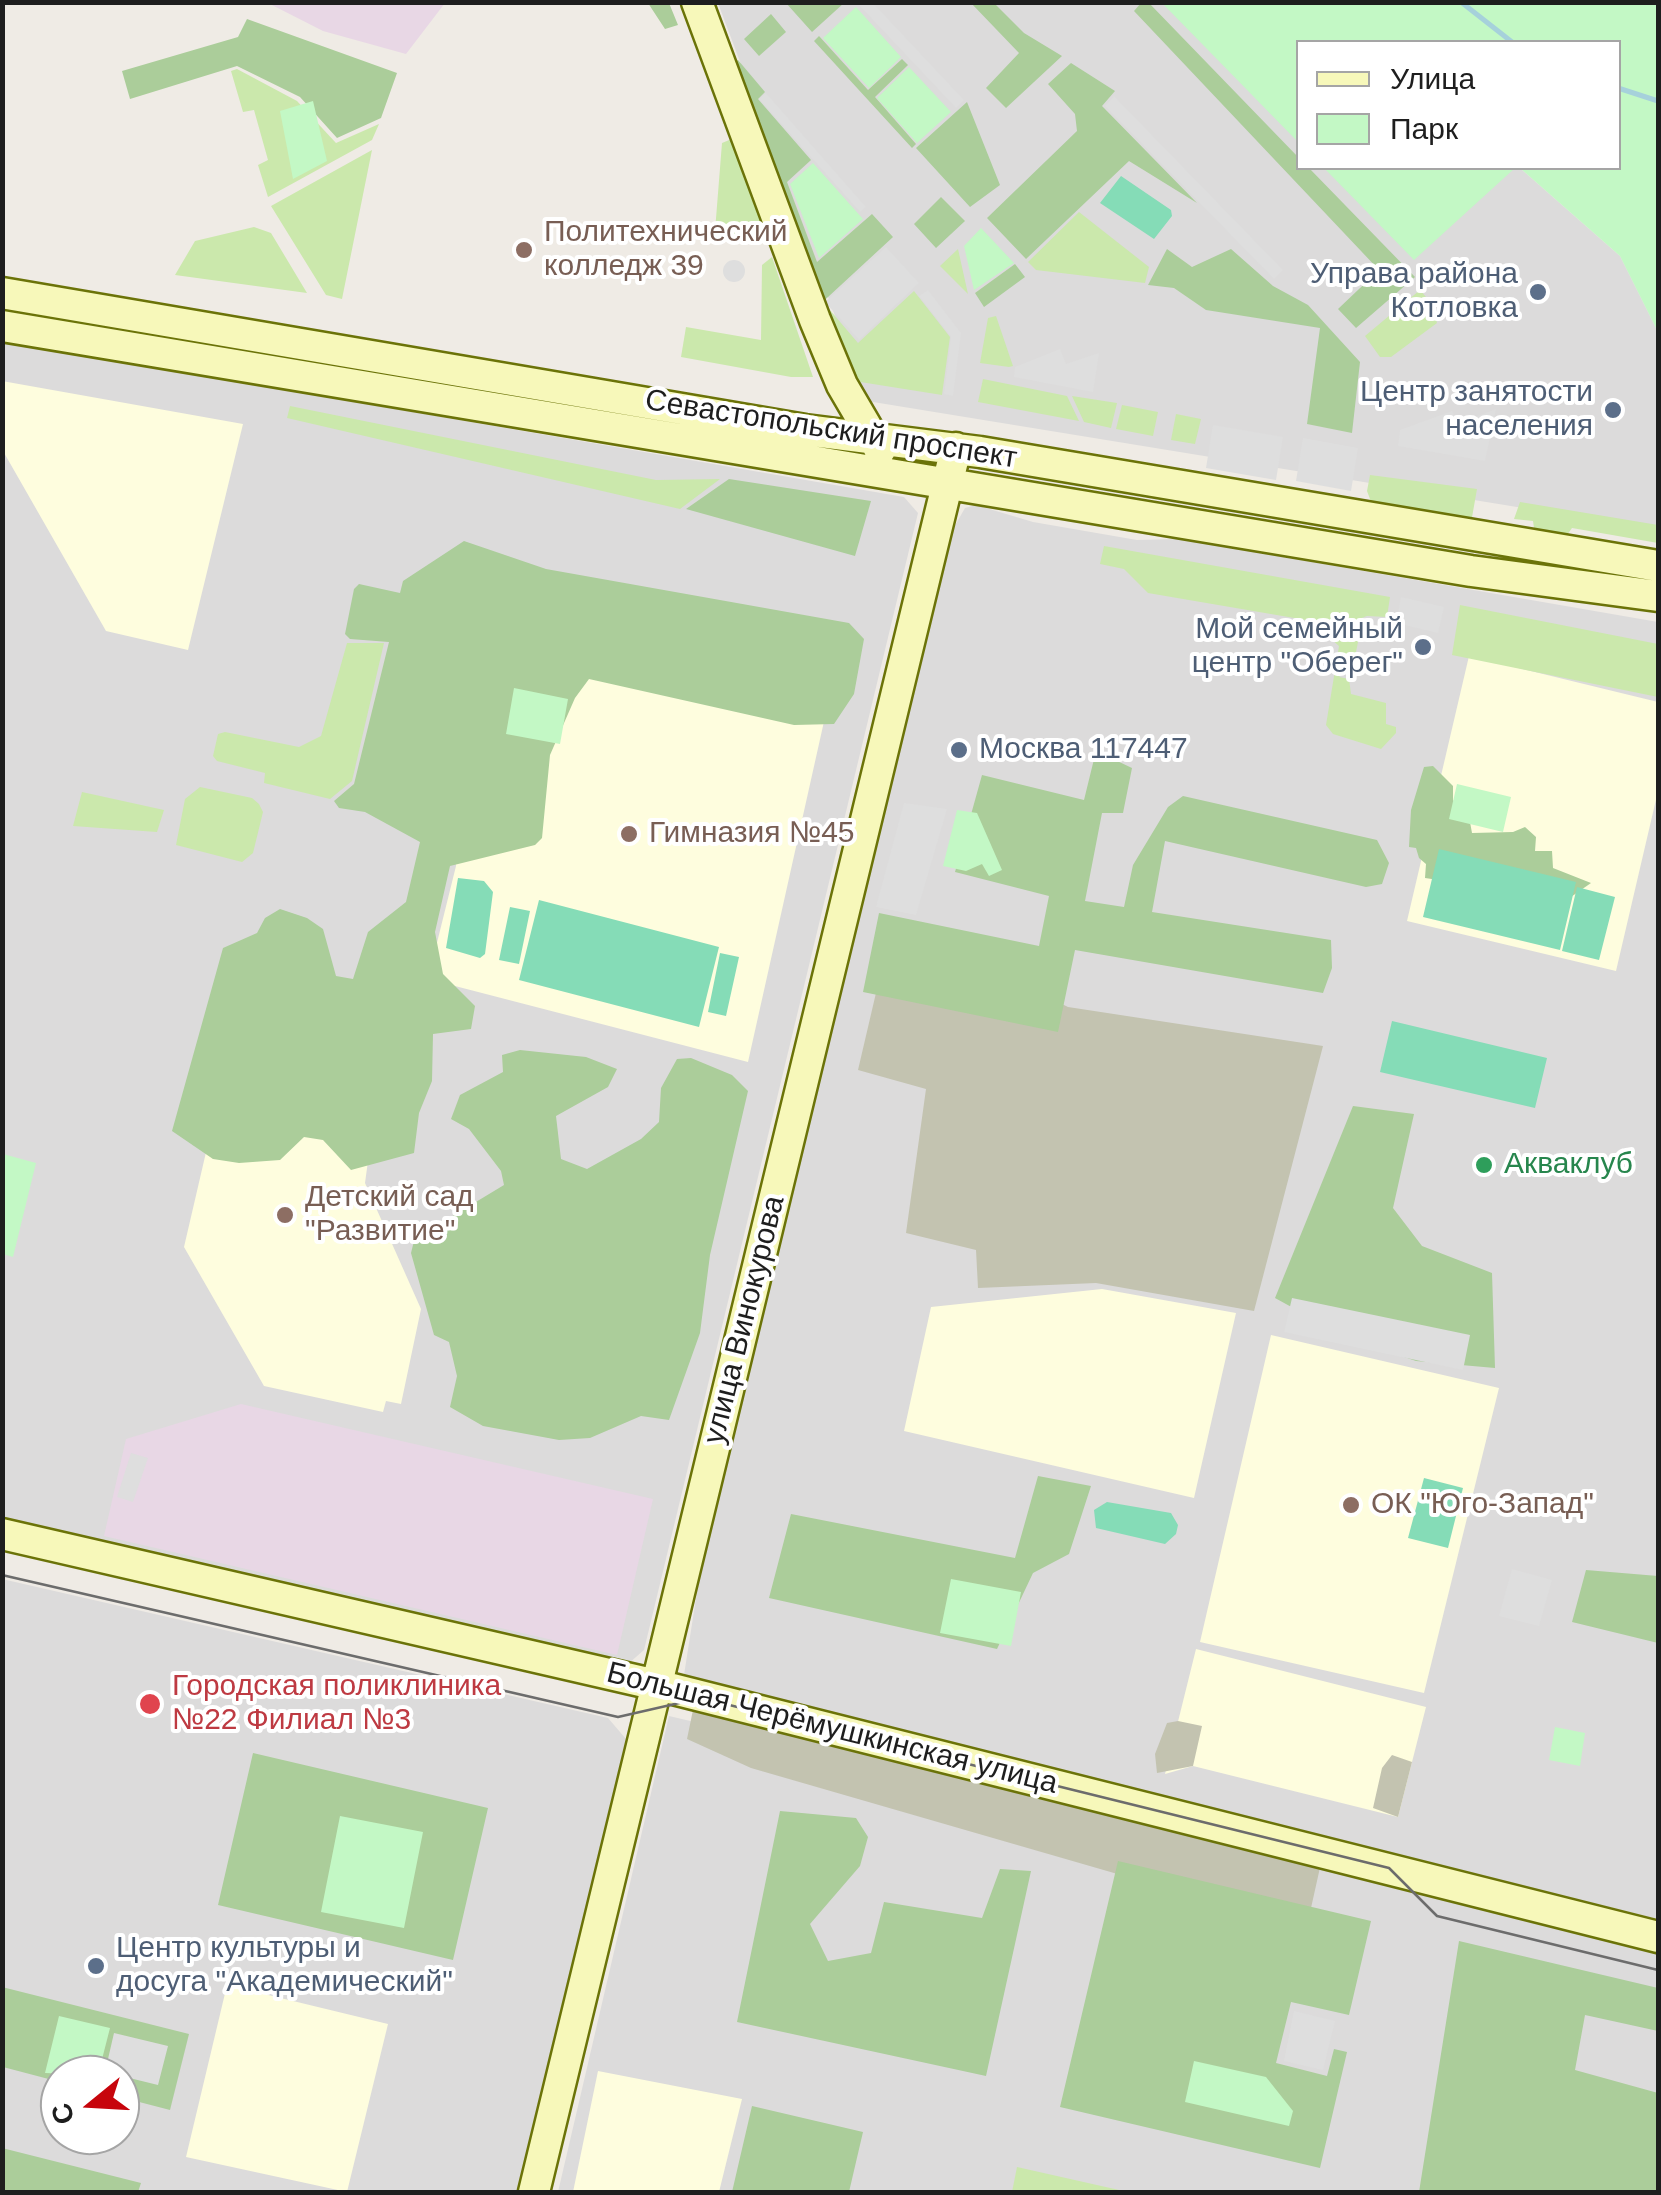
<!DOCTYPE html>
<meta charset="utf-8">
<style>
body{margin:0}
#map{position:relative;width:1661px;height:2195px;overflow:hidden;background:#efebe5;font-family:Arial,sans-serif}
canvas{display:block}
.frame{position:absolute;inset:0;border:5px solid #1e1e1e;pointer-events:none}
.legend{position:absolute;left:1296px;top:40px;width:325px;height:130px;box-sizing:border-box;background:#fff;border:2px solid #a5a5a5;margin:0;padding:12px 18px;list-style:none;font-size:30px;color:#1e1e1e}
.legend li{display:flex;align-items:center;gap:20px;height:50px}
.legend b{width:50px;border:2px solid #a5a5a5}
.north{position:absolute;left:40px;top:2055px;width:100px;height:100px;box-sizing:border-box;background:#fff;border:2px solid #a5a5a5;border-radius:50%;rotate:252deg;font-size:28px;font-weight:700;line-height:40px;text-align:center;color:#1e1e1e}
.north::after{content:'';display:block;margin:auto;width:35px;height:45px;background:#c7050c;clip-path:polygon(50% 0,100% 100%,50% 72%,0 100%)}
</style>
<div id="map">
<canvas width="1661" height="2195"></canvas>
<div class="frame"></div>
<ul class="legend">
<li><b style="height:12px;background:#f7f8ba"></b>Улица</li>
<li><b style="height:28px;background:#c3f8c5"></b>Парк</li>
</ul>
<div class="north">С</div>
</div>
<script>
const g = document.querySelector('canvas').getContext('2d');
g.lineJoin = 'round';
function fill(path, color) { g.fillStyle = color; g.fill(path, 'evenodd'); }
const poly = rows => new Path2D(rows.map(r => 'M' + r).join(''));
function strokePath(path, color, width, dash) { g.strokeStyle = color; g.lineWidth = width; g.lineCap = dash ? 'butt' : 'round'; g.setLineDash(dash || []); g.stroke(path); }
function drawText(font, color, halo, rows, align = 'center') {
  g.font = font + ' Arial,sans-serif'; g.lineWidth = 8; g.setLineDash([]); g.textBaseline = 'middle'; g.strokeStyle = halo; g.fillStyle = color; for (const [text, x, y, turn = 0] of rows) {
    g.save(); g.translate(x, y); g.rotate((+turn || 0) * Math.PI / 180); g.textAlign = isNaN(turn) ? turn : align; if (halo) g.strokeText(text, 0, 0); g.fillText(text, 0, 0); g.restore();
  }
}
fill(poly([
 [718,3,1301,3,1298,168,1520,168,1620,256,1658,332,1658,530,867,401],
 [3,341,904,497,918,513,644,1650,628,1664,3,1520],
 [976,505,1033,522,1137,540,1179,539,1658,622,1658,1919,696,1685,684,1675,705,1541,953,529,965,508],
 [2,1579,608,1718,626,1739,518,2192,3,2192],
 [60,2075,120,2075,120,2135,60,2135],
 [669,1716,1658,1949,1658,2192,558,2192]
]), '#dcdbdb');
fill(poly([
 [268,3,445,3,406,54,323,31],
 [241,1404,653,1499,617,1655,104,1536,126,1439]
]), '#e8d7e5');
fill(poly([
 [2,381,243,424,188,650,106,631,3,451],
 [493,628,827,708,748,1062,428,979,456,866,455,802],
 [1469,656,1658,702,1658,791,1616,971,1407,921],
 [233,1036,377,1095,365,1183,421,1309,401,1404,386,1401,383,1412,264,1386,184,1247],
 [1102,1289,1236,1313,1194,1498,904,1431,931,1307],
 [1271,1335,1499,1388,1424,1693,1200,1642],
 [1196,1649,1426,1707,1398,1817,1193,1766,1165,1774],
 [227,1985,388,2024,347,2192,186,2157],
 [598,2071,742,2099,719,2192,573,2192]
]), '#fefdde');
fill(poly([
 [893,920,1068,1007,1323,1046,1254,1311,1096,1283,978,1288,976,1250,906,1233,926,1089,858,1070],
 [694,1705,1321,1863,1309,1917,1235,1908,751,1768,687,1739],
 [1178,1721,1202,1726,1193,1766,1157,1773,1155,1754,1167,1723],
 [1392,1755,1412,1762,1398,1817,1373,1808,1382,1768]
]), '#c3c3b0');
fill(poly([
 [237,69,297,101,336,143,379,124,372,140,268,197,258,165,268,160,254,110,243,112,231,71],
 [734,138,768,240,715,231,722,143],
 [372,150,342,299,326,295,271,206],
 [1079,212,1149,267,1145,283,1036,270,1028,262],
 [254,227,271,233,307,293,175,275,195,241],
 [958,249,968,294,940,266],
 [772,257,813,377,791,377,681,357,686,327,761,340,762,265],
 [1420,290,1432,304,1437,323,1391,357,1380,357,1365,336],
 [914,291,950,337,942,395,854,381,824,303,858,343],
 [996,316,1013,366,1009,367,980,363,988,318],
 [983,379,1067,396,1079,421,978,402],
 [1072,396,1117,403,1111,428,1084,422],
 [1122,405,1158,412,1153,436,1116,429],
 [290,406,656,480,720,479,680,509,287,418],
 [1176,414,1201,419,1195,444,1171,440],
 [1370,475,1477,489,1471,523,1373,507,1367,491],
 [1520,502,1658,525,1658,543,1572,528,1567,535,1534,528,1533,521,1514,519],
 [1104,546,1390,597,1387,617,1367,616,1341,626,1148,593,1124,569,1100,564],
 [1460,605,1658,644,1658,697,1452,655],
 [1319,628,1360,632,1354,662,1339,677,1349,679,1351,694,1386,703,1386,724,1396,727,1396,733,1381,749,1333,734,1326,725,1339,646],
 [347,643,384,643,352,781,330,799,264,783,265,773,217,761,213,756,218,734,225,732,299,747,321,736],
 [200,787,252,798,259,804,263,812,253,853,242,862,176,845,185,799],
 [82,792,164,810,157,832,73,826],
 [1017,2167,1128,2192,1012,2192]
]), '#cbe8ac');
fill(poly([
 [648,3,669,3,678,25,665,29],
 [786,3,844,3,812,32],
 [971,3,994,3,1024,33,1062,56,1006,108,986,88,1019,53],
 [1141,3,1149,3,1298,157,1298,168,1309,168,1415,277,1356,328,1338,309,1379,270,1134,11],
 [771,14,786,32,759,56,744,39],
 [247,19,397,73,381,118,337,138,300,97,237,66,130,99,122,71,238,37],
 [819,36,868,90,902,59,908,65,875,97,916,144,912,148,814,41],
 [738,60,765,92,758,99,811,160,787,182,817,262,872,214,893,237,815,309,728,68],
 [1071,63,1115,91,1102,106,1197,203,1129,161,1026,259,987,218,1077,131,1075,114,1048,84],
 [967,102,1000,185,970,207,916,148],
 [941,197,965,221,936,248,914,224],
 [1167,249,1192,267,1231,249,1273,286,1308,305,1360,362,1352,433,1307,424,1320,328,1206,310,1174,288,1148,285],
 [1015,264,1025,277,984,307,975,293],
 [729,479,871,501,855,556,686,509],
 [464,541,546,569,849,623,864,639,854,694,834,724,794,725,589,679,575,698,550,755,542,838,535,845,450,866,435,932,443,974,475,1006,471,1029,433,1034,432,1081,419,1113,414,1153,351,1170,323,1140,304,1137,280,1160,239,1163,213,1159,172,1131,223,948,257,933,265,918,280,909,307,918,323,929,336,976,353,979,368,932,406,902,420,842,365,812,339,808,334,801,354,784,389,642,350,639,345,634,354,589,359,584,400,593,403,581],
 [1096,751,1132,768,1123,813,1102,813,1085,901,1124,907,1133,865,1168,807,1183,796,1377,840,1389,863,1382,884,1366,887,1165,841,1152,912,1331,940,1332,968,1323,993,1075,950,1058,1032,863,992,879,913,1039,946,1049,896,955,872,982,775,1084,800],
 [1433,766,1453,786,1453,800,1470,822,1472,833,1513,832,1525,827,1536,837,1535,851,1552,851,1553,868,1591,883,1568,899,1425,878,1426,864,1419,858,1416,848,1409,847,1411,810,1424,767],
 [520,1050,586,1057,617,1069,608,1087,556,1116,561,1159,587,1169,641,1139,659,1122,661,1088,677,1059,691,1058,732,1075,748,1091,710,1255,700,1333,669,1420,641,1416,590,1438,559,1440,483,1426,450,1407,457,1376,449,1342,434,1335,411,1253,417,1229,446,1220,504,1185,501,1171,469,1129,451,1119,460,1095,503,1072,502,1055],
 [1353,1106,1414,1114,1393,1208,1422,1246,1492,1273,1495,1368,1416,1361,1348,1338,1275,1298],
 [1038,1476,1091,1486,1069,1554,1033,1573,997,1649,769,1598,791,1514,1015,1558],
 [1586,1570,1658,1576,1658,1643,1572,1622],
 [253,1753,488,1808,453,1960,218,1905],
 [780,1811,856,1818,868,1837,860,1866,810,1924,828,1961,871,1953,884,1902,982,1918,1000,1869,1031,1871,986,2076,737,2022],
 [1118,1861,1371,1921,1349,2015,1291,2002,1276,2063,1327,2076,1334,2049,1347,2052,1320,2168,1060,2107],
 [1459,1941,1658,1988,1658,2031,1585,2015,1575,2070,1658,2093,1658,2192,1419,2192],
 [2,1987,189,2034,170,2110,120,2097,120,2075,60,2075,60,2082,3,2067],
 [752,2106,863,2132,849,2192,732,2192],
 [2,2148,141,2183,138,2192,3,2192]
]), '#abcd9a');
fill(poly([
 [1162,3,1658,3,1658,332,1620,256,1520,168,1618,168,1618,42,1298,42,1298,142],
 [856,7,901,57,869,88,823,38],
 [909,67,951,112,917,143,877,98],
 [313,101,327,161,293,179,280,111],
 [813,163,863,219,819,258,790,184],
 [1324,168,1515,168,1414,260],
 [981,228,1014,263,974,290,964,246],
 [514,688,568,699,560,744,506,734],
 [1457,784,1511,797,1503,832,1449,819],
 [957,810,977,813,1002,870,989,876,982,864,966,871,943,866],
 [3,1154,36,1163,13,1257,3,1254],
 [951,1579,1021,1592,1011,1646,940,1633],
 [1555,1727,1585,1733,1580,1766,1549,1760],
 [340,1816,423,1832,404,1928,321,1912],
 [59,2016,110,2028,98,2075,45,2073],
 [1194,2061,1266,2077,1293,2111,1289,2126,1185,2102]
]), '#c3f8c5');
fill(poly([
 [1121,176,1171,210,1172,216,1154,239,1100,203],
 [1439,849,1576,882,1560,950,1423,917],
 [458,878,484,881,493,892,485,954,480,958,446,948],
 [1577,887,1615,897,1599,960,1562,951],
 [539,900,719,947,699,1027,519,980],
 [510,907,530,911,519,964,499,960],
 [720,953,739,957,726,1016,708,1012],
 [1392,1021,1547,1058,1535,1108,1380,1072],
 [1424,1478,1463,1488,1448,1548,1408,1538],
 [1107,1502,1171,1513,1178,1525,1176,1534,1165,1544,1096,1528,1094,1510]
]), '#85dcb7');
fill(poly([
 [857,3,873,3,964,100,956,108],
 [766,93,866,207,860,212,759,99],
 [1114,96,1283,270,1274,279,1105,106],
 [886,247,919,283,859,340,825,302],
 '723 271a11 11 0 1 1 22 0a11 11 0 1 1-22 0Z',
 [928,290,961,333,953,396,944,394,951,337,919,296],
 [1060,349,1066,364,1099,353,1093,392,1014,377,1015,367],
 [1496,409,1485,461,1398,446,1400,430,1452,411,1459,423],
 [1213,425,1283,437,1276,480,1206,468],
 [1303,438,1358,448,1351,491,1296,481],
 [1401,597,1444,607,1438,633,1396,623],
 [904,803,947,809,916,915,876,907],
 [1292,1298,1470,1335,1463,1370,1284,1332],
 [131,1453,148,1458,133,1502,117,1497],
 [1512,1569,1552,1580,1539,1626,1499,1616],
 [1294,2011,1335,2021,1323,2070,1284,2061],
 [114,2033,168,2046,158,2085,105,2072]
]), '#dedede');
strokePath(poly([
 [1461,2,1512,42],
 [1618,88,1658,101]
]), '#a6d1db', 5);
const secondary = poly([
 [697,2,815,320,842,385,880,450],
 [2,293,805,430,980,452,1658,566],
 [2,326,1471,571,1658,596],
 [2,1534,657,1685,1658,1937],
 [534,2192,956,448]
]);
strokePath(secondary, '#6b7308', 35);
strokePath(secondary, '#f7f8ba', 30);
strokePath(poly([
 [2,1575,618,1717,701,1698,1389,1868,1437,1916,1658,1970]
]), '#6c6c6c', 2.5);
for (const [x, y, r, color] of [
 [524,250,10,"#8d6e63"],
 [1538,292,10,"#5c6f8a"],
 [1613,410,10,"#5c6f8a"],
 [1423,647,10,"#5c6f8a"],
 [959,750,10,"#5c6f8a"],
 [629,834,10,"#8d6e63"],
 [1484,1165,10,"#2e9e5b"],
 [285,1215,10,"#8d6e63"],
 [1351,1505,10,"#8d6e63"],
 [150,1704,12,"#e0444e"],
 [96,1966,10,"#5c6f8a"]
]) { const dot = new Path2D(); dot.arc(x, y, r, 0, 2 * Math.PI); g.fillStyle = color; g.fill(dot); strokePath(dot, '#fff', 4); }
drawText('30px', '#785e54', '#fff', [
 ["Политехнический",544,233],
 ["колледж 39",544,267],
 ["Гимназия №45",649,834],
 ["Детский сад",305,1198],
 ["\"Развитие\"",305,1232],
 ["ОК \"Юго-Запад\"",1371,1505]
], 'left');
drawText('30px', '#4e5e75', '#fff', [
 ["Управа района",1518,275],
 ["Котловка",1518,309],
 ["Центр занятости",1593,393],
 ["населения",1593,427],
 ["Мой семейный",1403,630],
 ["центр \"Оберег\"",1403,664],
 ["Москва 117447",979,750,"left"],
 ["Центр культуры и",116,1949,"left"],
 ["досуга \"Академический\"",116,1983,"left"]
], 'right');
drawText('30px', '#1e1e1e', '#fff', [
 ["Севастопольский проспект",831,430,9],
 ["улица Винокурова",745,1320,-76],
 ["Большая Черёмушкинская улица",832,1729,14]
]);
drawText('30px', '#27864d', '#fff', [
 ["Акваклуб",1504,1165]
], 'left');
drawText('30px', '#be3a42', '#fff', [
 ["Городская поликлиника",172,1687],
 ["№22 Филиал №3",172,1721]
], 'left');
</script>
